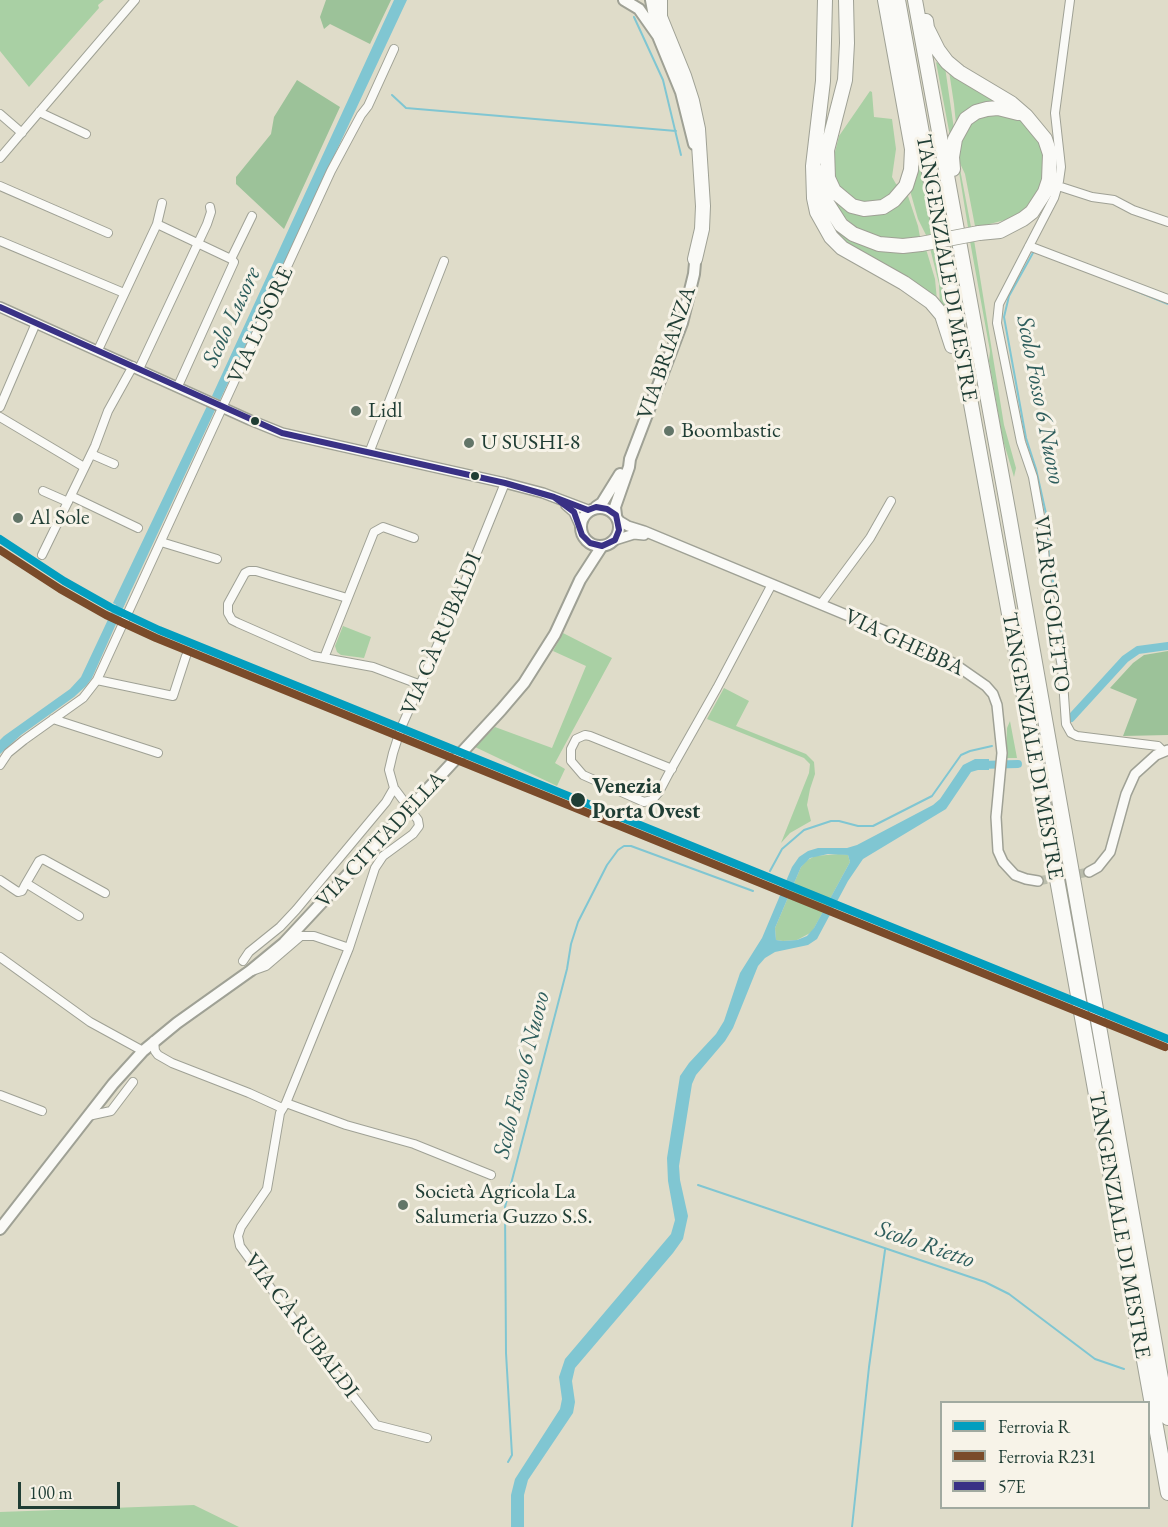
<!DOCTYPE html>
<meta charset="utf-8">
<style>
body{margin:0}
#map{position:relative;width:1168px;height:1527px;overflow:hidden;background:#dfdcc9;font-family:"EB Garamond",serif}
canvas{display:block}
.legend{position:absolute;left:940px;top:1401px;width:210px;height:108px;box-sizing:border-box;background:#f7f3e8;border:2px solid #a1aaa0;margin:0;padding:8px 10px;list-style:none;font-size:18px;color:#1f3d34}
.legend li{display:flex;align-items:center;gap:12px;height:30px}
.legend b{width:30px;border:2px solid #a1aaa0}
.scale{position:absolute;left:18px;top:1482px;width:102px;height:27px;box-sizing:border-box;border:3px solid #1f3d34;border-top:0;padding-left:8px;font-size:18px;line-height:21px;white-space:nowrap;color:#1f3d34;-webkit-text-stroke:4px #f7f3e8;paint-order:stroke}
</style>
<div id="map">
<canvas width="1168" height="1527"></canvas>
<ul class="legend">
<li><b style="height:8px;background:#039ebf"></b>Ferrovia R</li>
<li><b style="height:8px;background:#7a4b2a"></b>Ferrovia R231</li>
<li><b style="height:8px;background:#393185"></b>57E</li>
</ul>
<div class="scale">100 m</div>
</div>
<script>
const g = document.querySelector('canvas').getContext('2d');
g.lineJoin = 'round';
function fill(path, color) { g.fillStyle = color; g.fill(path, 'evenodd'); }
const poly = rows => new Path2D(rows.map(r => 'M' + r).join(''));
function strokePath(path, color, width, dash) { g.strokeStyle = color; g.lineWidth = width; g.lineCap = dash ? 'butt' : 'round'; g.setLineDash(dash || []); g.stroke(path); }
function drawText(font, color, halo, rows, align = 'center') {
  g.font = font + ' "EB Garamond",serif'; g.lineWidth = 6; g.setLineDash([]); g.textBaseline = 'middle'; g.strokeStyle = halo; g.fillStyle = color; for (const [text, x, y, turn = 0] of rows) {
    g.save(); g.translate(x, y); g.rotate((+turn || 0) * Math.PI / 180); g.textAlign = isNaN(turn) ? turn : align; if (halo) g.strokeText(text, 0, 0); g.fillText(text, 0, 0); g.restore();
  }
}
fill(poly([
 [0,0,104,0,98,5,99,8,29,87,0,51],
 [936,62,945,67,954,129,956,124,954,104,949,71,999,100,996,105,950,136],
 [870,91,872,92,874,117,892,119,896,149,892,177,896,184,903,188,889,200,871,204,856,201,842,192,834,178,833,160,839,136],
 [998,111,1016,116,1036,133,1044,154,1042,187,1022,212,1005,220,978,227,975,226,965,174,958,159,958,149,964,132,974,119],
 [917,146,934,234,926,235,918,219,909,187],
 [958,166,960,169,971,227,968,227],
 [907,193,918,226,920,237,897,240,879,238,860,231,842,215,832,198,860,210],
 [821,201,851,239,859,244,879,250,926,249,935,279,937,300,842,242,825,220],
 [974,240,1004,425,1016,468,1014,477,1003,440,989,361,990,351,970,241],
 [936,247,938,261,948,315,940,306,939,284,930,248],
 [343,626,371,637,364,658,341,655,337,652,335,646],
 [563,633,612,658,555,763,565,769,557,786,475,747,495,727,552,748,586,666,553,651],
 [724,688,749,701,736,726,806,754,814,762,815,774,810,789,807,805,811,821,790,833,781,843,809,773,810,764,804,758,707,719],
 [1010,721,1017,758,1006,758,1007,728],
 [839,854,848,855,850,862,812,932,797,940,783,941,776,940,775,928,801,867,806,861,815,856],
 [194,1505,239,1527,0,1527,0,1512]
]), '#a9d0a4');
fill(poly([
 [326,0,391,0,370,44,330,24,324,29,320,17],
 [297,80,340,107,284,229,236,184,236,177,271,134,274,117],
 [1168,651,1168,735,1123,736,1137,699,1110,688,1133,663,1144,655]
]), '#9cc299');
fill(poly([
 [394,0,407,0,220,400,212,396],
 [207,406,215,410,123,608,113,603],
 [112,611,120,615,92,678,86,686,74,697,21,735,0,754,0,740,4,736,70,689,81,677],
 [975,759,989,759,989,770,978,770,971,772,946,809,863,859,848,881,817,939,808,945,775,952,765,958,758,966,733,1028,725,1041,696,1075,692,1084,679,1166,680,1180,688,1216,683,1239,673,1253,575,1368,572,1381,575,1402,573,1413,528,1480,524,1495,524,1527,511,1527,511,1495,515,1479,560,1409,562,1399,559,1377,565,1359,671,1234,675,1220,668,1181,667,1158,680,1076,689,1063,716,1034,724,1021,740,973,762,938,792,867,799,857,808,851,818,848,847,848,857,845,933,805,940,799,963,765],
 [828,854,848,855,850,862,814,928,807,936,797,940,783,941,776,940,775,928,801,867,810,858]
]), '#80c6d2');
strokePath(poly([
 [634,17,663,80,681,155],
 [392,95,406,108,676,131],
 [1034,251,1009,296,1004,317,1026,438,1036,469,1047,518,1049,559,1068,668],
 [1129,288,1168,304],
 [770,871,782,849,804,830,831,821,839,821,858,826,873,826,932,796,961,755,970,751,992,746],
 [698,1185,985,1282,1009,1294,1095,1359,1124,1369],
 [508,1462,512,1455,506,1353,505,1207,567,969,571,944,578,922,607,865,618,850,624,846,631,846,753,891],
 [852,1527,869,1367,885,1250]
]), '#80c6d2', 2);
strokePath(poly([
 [112,623,123,598],
 [1071,718,1125,659,1138,650,1168,646],
 [979,765,1018,764]
]), '#80c6d2', 8);
strokePath(poly([
 [1038,881,1089,872]
]), '#b9bcab', 9, [9, 4.5]);
const minor = poly([
 [1070,0,1055,113,1061,167,1059,181,1054,198,999,304,997,323,1021,442,1033,477,1042,527,1047,584,1062,667,1066,724,1071,733,1077,736,1158,746,1163,751],
 [39,112,86,134],
 [0,114,22,133],
 [0,158,135,0],
 [0,186,108,233],
 [1058,186,1092,197,1114,200,1133,210,1168,222],
 [162,203,157,224,231,259,234,262,178,386],
 [0,241,124,293],
 [1029,246,1168,299],
 [231,259,252,216],
 [98,350,157,224],
 [139,369,207,224,211,212,210,207],
 [0,407,36,323],
 [0,417,84,467],
 [369,453,444,261],
 [91,454,114,464],
 [43,491,68,502],
 [71,496,138,528],
 [161,542,217,559],
 [42,555,95,446,108,411,133,366],
 [347,598,256,571,249,571,245,573,228,604,228,613,232,620,238,623,313,656,373,667,421,685],
 [821,604,870,538,891,501],
 [324,658,374,532,383,527,414,538],
 [97,680,173,696,186,656],
 [53,719,158,753],
 [0,765,8,753,24,740,83,698,97,680,331,171,361,115,368,106,394,49],
 [672,769,590,736,585,735,576,739,571,749,571,761,583,775,644,802,652,800,659,792,669,773,717,688,772,584],
 [0,880,18,892,22,891,25,885,29,885,79,916],
 [25,885,39,861,43,859,105,893],
 [0,957,90,1022,143,1051],
 [243,961,249,952,280,927,296,910,386,802,394,788],
 [252,971,266,966,301,936,314,936,349,948],
 [154,1041,155,1051,158,1055,172,1063,249,1093,282,1108],
 [0,1095,42,1111],
 [286,1103,346,1125,414,1144,491,1175],
 [88,1116,111,1111,133,1082],
 [427,1438,376,1425,311,1343,240,1246,238,1236,241,1227,267,1189,280,1113,286,1103,349,948,375,868,383,856,413,834,419,826,418,820,394,788,389,770,393,753,401,728,460,594,505,483]
]);
const tertiary = poly([
 [0,307,250,420,282,433,505,483,543,493,588,510],
 [566,505,574,512,580,525],
 [618,520,628,526,644,531,909,641,953,663,986,686,993,694,997,705,1002,753,996,817,998,851,1003,862,1015,875,1026,879,1038,881],
 [615,540,634,534,644,535],
 [1089,872,1098,867,1110,852,1126,794,1135,774,1156,755,1168,750]
]);
const secondary = poly([
 [624,0,639,9,658,36,681,92,694,144],
 [651,0,656,27],
 [596,507,602,503,620,474],
 '581 527a19 19 0 1 1 38 0a19 19 0 1 1-38 0Z',
 [616,515,615,507,629,467,630,459,682,323,694,274,696,252],
 [415,803,501,710,524,683,555,634,580,580,602,546],
 [0,1229,113,1084,143,1051,177,1023,250,971,284,943,406,812]
]);
const motorway = poly([
 [660,0,660,17,684,76,692,101,698,129,703,206,702,229,695,259],
 [825,0,823,81,813,166,814,198,817,212,831,237,842,248,904,283,931,302,942,315,952,346],
 [898,0,1168,1493],
 [915,0,1009,515,1168,1418],
 [926,21,927,28,938,50,947,62,959,72,1011,103,1026,116,1045,139,1050,154,1049,180,1045,192,1032,212,1023,219,1000,231,979,233],
 [827,149,828,178,834,191,852,206,864,209,883,207,894,200,906,186,911,170,912,149,885,0],
 [825,158,845,80,847,43,846,0],
 [953,169,952,157,955,139,966,119,976,112,987,109,998,108,1018,113],
 [821,172,827,203,841,225,853,234,879,244,903,246,921,244]
]);
strokePath(minor, '#9fa195', 10);
strokePath(tertiary, '#9fa195', 12);
strokePath(secondary, '#9fa195', 14);
strokePath(motorway, '#9fa195', 16);
strokePath(minor, '#fafaf7', 8);
strokePath(tertiary, '#fafaf7', 9);
strokePath(secondary, '#fafaf7', 10);
strokePath(motorway, '#fafaf7', 14);
const secondaryBridge = poly([
 [406,812,415,803]
]);
const motorwayBridge = poly([
 [921,244,979,233]
]);
strokePath(secondaryBridge, '#9fa195', 14, []);
strokePath(motorwayBridge, '#9fa195', 16, []);
strokePath(secondaryBridge, '#fafaf7', 10);
strokePath(motorwayBridge, '#fafaf7', 14);
strokePath(poly([
 [0,307,282,433,505,483,554,497],
 [554,497,588,510,596,507,607,509,616,515,619,530,615,540,602,546,590,543,582,535,574,512,554,497]
]), '#393185', 6);
strokePath(poly([
 [0,539,64,581,110,607,159,630,1168,1039]
]), '#039ebf', 8);
strokePath(poly([
 [0,550,60,589,106,615,156,638,1165,1047]
]), '#7a4b2a', 8);
for (const [x, y, r, color] of [
 [356,411,6,"#627568"],
 [255,421,5,"#1f3d34"],
 [669,431,6,"#627568"],
 [469,443,6,"#627568"],
 [475,476,5,"#1f3d34"],
 [18,518,6,"#627568"],
 [578,800,8,"#1f3d34"],
 [403,1205,6,"#627568"]
]) { const dot = new Path2D(); dot.arc(x, y, r, 0, 2 * Math.PI); g.fillStyle = color; g.fill(dot); strokePath(dot, '#f7f3e8', 2); }
drawText('22px', '#1f3d34', '#f7f3e8', [
 ["TANGENZIALE DI MESTRE",946,268,80],
 ["VIA LUSORE",261,325,-65],
 ["VIA BRIANZA",667,353,-71],
 ["VIA RUGOLETTO",1051,604,83],
 ["VIA CÀ RUBALDI",442,634,-67],
 ["VIA GHEBBA",904,643,25],
 ["TANGENZIALE DI MESTRE",1032,746,80],
 ["VIA CITTADELLA",381,840,-47],
 ["TANGENZIALE DI MESTRE",1119,1225,80],
 ["VIA CÀ RUBALDI",301,1326,53]
]);
drawText('22px', '#1f3d34', '#f7f3e8', [
 ["Lidl",368,411],
 ["Boombastic",681,431],
 ["U SUSHI-8",481,443],
 ["Al Sole",30,518],
 ["Società Agricola La",415,1192],
 ["Salumeria Guzzo S.S.",415,1217]
], 'left');
drawText('bold 22px', '#1f3d34', '#f7f3e8', [
 ["Venezia",592,787],
 ["Porta Ovest",592,812]
], 'left');
drawText('italic 24px', '#2d5d5c', '#f7f3e8', [
 ["Scolo Lusore",232,317,-65],
 ["Scolo Fosso 6 Nuovo",1040,400,79],
 ["Scolo Fosso 6 Nuovo",522,1075,-76],
 ["Scolo Rietto",925,1245,19]
]);
</script>
